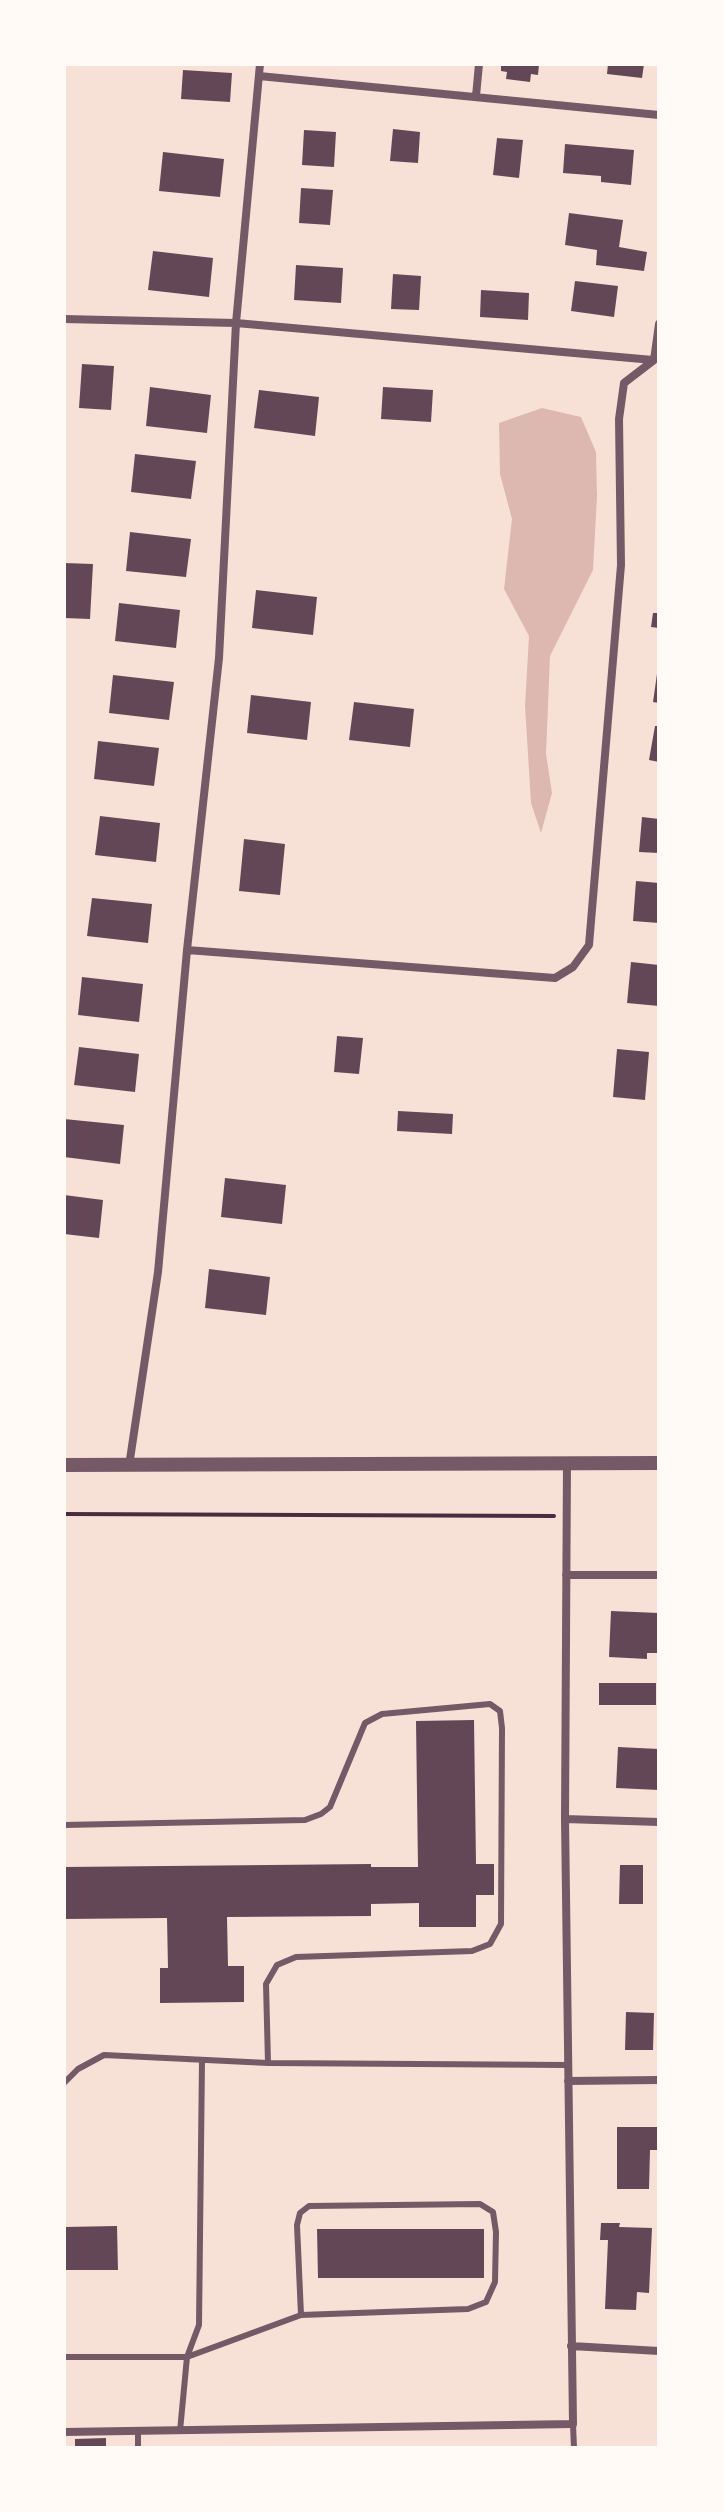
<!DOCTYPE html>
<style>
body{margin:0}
#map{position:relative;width:723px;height:2512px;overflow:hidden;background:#f7e1d7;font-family:Roboto,sans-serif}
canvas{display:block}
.frame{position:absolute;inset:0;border:66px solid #fffaf5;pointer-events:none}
</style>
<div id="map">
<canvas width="723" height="2512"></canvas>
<div class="frame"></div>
</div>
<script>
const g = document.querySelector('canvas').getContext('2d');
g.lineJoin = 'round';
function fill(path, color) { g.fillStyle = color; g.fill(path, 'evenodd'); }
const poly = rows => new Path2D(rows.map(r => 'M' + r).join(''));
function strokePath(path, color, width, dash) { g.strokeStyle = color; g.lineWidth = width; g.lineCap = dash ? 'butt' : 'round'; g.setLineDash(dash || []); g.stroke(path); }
fill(poly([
 [542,408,581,417,596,452,597,496,593,570,550,656,546,754,552,793,541,833,531,803,525,706,529,636,504,589,512,519,500,474,499,423]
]), '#dcb8b0');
fill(poly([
 [501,64,539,64,538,75,531,74,530,82,506,79,507,72,501,71],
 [608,64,644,64,642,78,607,74],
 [183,70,232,73,230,102,181,99],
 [393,129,420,132,418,163,390,161],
 [304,130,336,132,334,167,302,165],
 [497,138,523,140,519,178,493,175],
 [565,144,634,150,631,185,601,182,601,176,563,173],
 [163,152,224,159,220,197,159,191],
 [301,188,333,190,330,225,299,223],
 [569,213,623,220,619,247,647,252,644,271,596,265,597,250,565,245],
 [153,251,213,258,209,297,148,290],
 [296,265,343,268,341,303,294,300],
 [393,274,421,276,419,310,391,309],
 [575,281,618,286,614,317,571,311],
 [481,290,529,293,528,320,480,317],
 [82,364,114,366,111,410,79,408],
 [150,387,211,395,207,433,146,426],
 [383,387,433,390,431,422,381,419],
 [259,390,319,397,315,436,254,428],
 [135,454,196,461,191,499,131,492],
 [130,532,191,539,186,577,126,571],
 [64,563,93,564,90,619,64,618],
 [256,590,317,597,313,635,252,628],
 [119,603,180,610,176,648,115,641],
 [653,613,659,613,659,628,651,627],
 [657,674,659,674,659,703,653,702],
 [113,675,174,682,169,720,109,713],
 [251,695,311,702,307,740,247,733],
 [354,702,414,709,410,747,349,740],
 [655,726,659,726,659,762,649,760],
 [98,741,159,748,154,786,94,779],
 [100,816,160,823,156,862,95,855],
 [642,817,659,819,659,853,639,852],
 [244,839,285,844,280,895,239,891],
 [636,881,659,883,659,923,633,921],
 [92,898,152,904,148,943,87,936],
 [631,962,659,965,659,1006,627,1003],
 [82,977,143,984,139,1022,78,1015],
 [337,1036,363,1038,359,1074,334,1072],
 [79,1047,139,1054,135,1092,74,1085],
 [617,1049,649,1052,645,1100,613,1097],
 [398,1111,453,1114,452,1134,397,1131],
 [64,1119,124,1125,120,1164,64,1157],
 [225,1178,286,1185,282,1224,221,1217],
 [64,1195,103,1200,99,1238,64,1234],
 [209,1269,270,1277,266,1315,205,1308],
 [611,1611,659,1613,659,1653,647,1653,647,1659,609,1657],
 [599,1683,656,1683,656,1705,599,1705],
 [474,1720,476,1864,494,1864,494,1895,476,1895,476,1927,419,1927,419,1903,371,1904,371,1916,227,1917,228,1966,244,1966,244,2002,160,2003,160,1968,168,1968,167,1918,64,1919,64,1867,371,1864,371,1867,418,1867,416,1721],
 [618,1747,659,1749,659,1790,616,1788],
 [620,1865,643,1865,643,1904,619,1904],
 [626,2012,654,2013,653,2050,625,2050],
 [617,2127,659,2127,659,2150,650,2150,649,2189,617,2189],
 [601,2223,620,2223,619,2227,652,2228,649,2293,637,2292,636,2310,605,2309,608,2240,600,2240],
 [117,2226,118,2270,64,2270,64,2227],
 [317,2229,484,2229,484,2278,318,2278],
 [106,2438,106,2448,75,2448,75,2439]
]), '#644757');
strokePath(poly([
 [64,1514,554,1516]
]), '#4a2c40', 4);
strokePath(poly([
 [64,1825,305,1820,321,1814,330,1807,365,1723,382,1714,490,1704,500,1711,502,1728,501,1924,490,1944,472,1951,296,1957,277,1965,266,1984,268,2063],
 [64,2083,78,2069,104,2055,268,2063,568,2065],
 [64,2357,187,2357,199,2325,202,2060],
 [573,2424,574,2448],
 [138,2431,138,2448],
 [180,2431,187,2357,301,2315,468,2309,486,2302,495,2282,496,2232,493,2212,480,2204,309,2206,300,2213,297,2225,301,2315]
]), '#755966', 6);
strokePath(poly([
 [259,76,659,115],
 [476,96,479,64],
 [64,319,236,323,653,360],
 [187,950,555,978,573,967,589,945,621,565,619,419,624,383,654,360,659,324],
 [129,1466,158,1272,187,950,219,658,236,323,260,64],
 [566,1575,659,1575],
 [565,1819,659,1822],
 [568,2081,659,2080],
 [571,2346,659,2351],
 [64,2432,573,2424,565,1819,567,1462]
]), '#755966', 8);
strokePath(poly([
 [64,1465,659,1463]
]), '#755966', 14);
</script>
